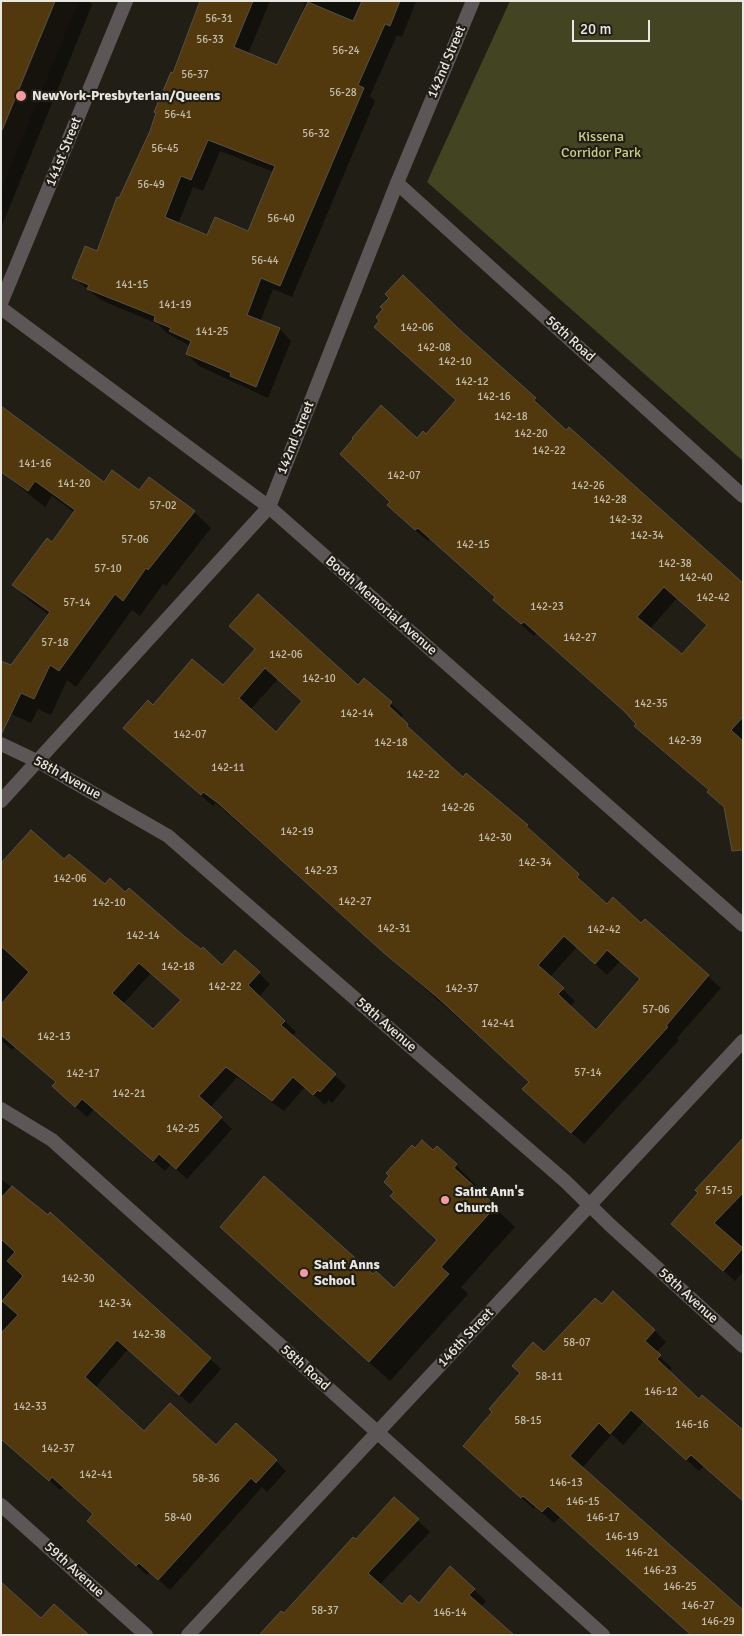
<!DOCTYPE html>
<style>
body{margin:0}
#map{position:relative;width:744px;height:1636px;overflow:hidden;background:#201e15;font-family:Signika,sans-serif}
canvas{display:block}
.frame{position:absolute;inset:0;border:2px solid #e8e7e1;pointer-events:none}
.scale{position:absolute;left:572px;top:20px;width:78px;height:22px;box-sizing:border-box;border:2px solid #e8e7e1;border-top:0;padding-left:6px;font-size:15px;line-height:18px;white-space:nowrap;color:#e8e7e1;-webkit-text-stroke:4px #201e15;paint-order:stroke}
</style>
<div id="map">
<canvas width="744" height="1636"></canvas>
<div class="frame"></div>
<div class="scale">20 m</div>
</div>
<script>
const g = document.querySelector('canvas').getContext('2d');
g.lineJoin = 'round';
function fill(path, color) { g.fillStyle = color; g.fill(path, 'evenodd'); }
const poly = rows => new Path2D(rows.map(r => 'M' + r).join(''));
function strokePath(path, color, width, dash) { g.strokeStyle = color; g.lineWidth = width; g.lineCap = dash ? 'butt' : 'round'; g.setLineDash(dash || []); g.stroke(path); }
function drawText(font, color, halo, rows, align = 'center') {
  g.font = font + ' Signika,sans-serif'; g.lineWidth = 4.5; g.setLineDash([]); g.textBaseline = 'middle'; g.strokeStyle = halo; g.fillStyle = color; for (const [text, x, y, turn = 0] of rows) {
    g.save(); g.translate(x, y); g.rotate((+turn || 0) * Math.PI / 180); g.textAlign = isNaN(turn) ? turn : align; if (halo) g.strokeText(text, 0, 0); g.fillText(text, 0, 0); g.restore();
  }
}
fill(poly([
 [1,1,79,1,1,190]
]), '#282415');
fill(poly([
 [510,1,743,1,743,461,427,182]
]), '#424422');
fill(poly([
 [56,1,89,1,92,5,1,228,1,135],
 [202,1,270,1,248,54,277,66,303,14,302,12,305,4,300,1,416,1,402,37,397,35,370,96,375,101,292,297,273,289,260,322,280,329,291,341,268,398,199,366,187,354,190,346,167,333,158,324,101,300,74,278,98,253,151,131],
 [220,151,274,172,249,233,208,237,178,224,193,187,203,191],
 [458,330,535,399,566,431,743,585,743,831,710,791,648,739,635,726,638,724,632,718,537,633,534,636,507,612,496,598,431,539,428,541,401,518,417,439,426,436,457,401],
 [677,598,708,626,682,655,650,629],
 [1,472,104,484,140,492,194,512,211,528,166,586,163,584,140,616,132,610,76,687,67,680,51,715,38,709,31,723,1,709,49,615,30,601,13,585,52,543,75,513,52,496,45,507],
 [256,649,358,686,365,679,403,715,400,719,419,739,463,779,527,826,607,905,642,924,645,921,721,988,677,1038,679,1040,584,1144,536,1102,530,1082,216,803,213,806,124,728,153,707,223,686],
 [278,679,303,702,276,734,250,710],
 [577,947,607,975,620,961,641,980,596,1032,570,1007,575,1001,550,977],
 [64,861,105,885,125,894,222,966,259,973,270,984,259,997,296,1032,292,1036,346,1086,332,1103,329,1100,325,1105,305,1087,284,1111,237,1077,210,1108,232,1129,187,1179,171,1164,165,1171,94,1109,87,1117,65,1097,57,1083,15,1047,12,1050,1,1040,1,919],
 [151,973,182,1000,153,1031,123,1004],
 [743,1145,743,1272,735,1281,684,1235],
 [415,1150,433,1152,456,1165,476,1185,474,1188,515,1227,461,1287,468,1294,390,1381,221,1227,373,1276,395,1289,438,1241,395,1192],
 [1,1179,48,1217,50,1214,221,1369,190,1404,128,1349,95,1388,145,1433,216,1446,276,1461,286,1471,267,1492,262,1487,170,1590,150,1572,147,1575,99,1532,94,1515,64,1487,60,1490,1,1437],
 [602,1306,654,1330,666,1342,656,1353,672,1368,668,1372,704,1466,699,1471,644,1421,623,1445,612,1434,582,1468,691,1635,560,1517,554,1523,535,1507,534,1509,476,1458,544,1353],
 [394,1499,430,1532,379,1585,402,1606,419,1604,474,1590,486,1601,481,1607,284,1615]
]), '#0007');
const building = poly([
 [1,1,55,1,2,130,1,130,1,1],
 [200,1,253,1,234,47,277,65,308,2,353,21,362,1,400,1,390,26,385,24,358,85,364,88,280,286,261,278,247,315,280,328,256,387,230,376,231,373,186,354,191,341,169,331,171,328,154,321,155,316,87,289,89,285,72,278,85,246,97,251,117,197,119,198,150,131,156,113,154,112,171,72,173,73,200,1],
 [208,140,275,166,248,231,215,217,207,235,165,217,181,176,191,180,208,140],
 [403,275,459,329,536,398,534,400,566,430,569,427,743,583,743,717,731,730,743,741,743,850,732,851,724,807,707,792,709,790,634,726,636,724,623,710,524,622,521,624,493,600,495,597,418,528,415,530,387,505,390,502,340,454,353,439,352,438,381,405,417,438,423,431,426,434,456,400,374,327,379,321,376,317,383,309,380,307,389,298,385,294,403,275],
 [664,587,707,625,682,654,637,617,664,587],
 [1,406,104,482,112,470,139,490,149,477,195,511,148,570,146,568,123,601,115,594,59,671,50,665,34,699,21,693,1,735,1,661,11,665,50,612,12,585,47,538,52,542,75,510,35,481,28,491,1,472,1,406],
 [258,594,358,685,364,678,392,702,389,706,408,724,407,726,463,777,466,773,528,825,526,826,579,874,577,877,607,904,613,897,641,923,645,919,709,975,666,1026,668,1027,571,1133,522,1089,529,1082,437,997,384,953,218,803,203,792,201,795,123,728,148,700,153,705,192,659,223,685,255,649,229,626,258,594],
 [265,668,302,701,276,732,239,698,265,668],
 [564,936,595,964,607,950,640,979,596,1030,558,994,564,988,538,965,564,936],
 [31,830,64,859,69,854,105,884,110,878,125,892,129,888,184,936,201,949,203,947,222,965,235,950,260,972,248,985,285,1021,281,1025,336,1074,320,1092,318,1090,313,1095,293,1077,272,1101,226,1067,199,1096,222,1117,176,1169,159,1154,153,1161,82,1099,75,1107,52,1086,56,1082,1,1035,1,1004,29,972,1,946,1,863,31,830],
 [139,963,181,1000,153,1029,112,993,139,963],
 [743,1138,743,1193,714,1223,743,1248,723,1271,671,1224,698,1193,695,1190,743,1138],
 [422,1140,433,1150,437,1146,457,1164,454,1168,496,1206,441,1267,449,1274,369,1362,220,1227,264,1176,373,1274,376,1271,394,1288,437,1240,390,1196,394,1192,384,1182,389,1176,386,1173,412,1145,415,1148,422,1140],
 [12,1186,48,1215,50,1212,211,1358,179,1395,117,1340,85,1377,144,1431,170,1403,216,1445,236,1423,277,1460,256,1483,251,1478,158,1580,139,1563,136,1566,87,1521,93,1514,52,1477,49,1481,1,1439,1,1333,18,1315,2,1301,23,1276,7,1261,15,1252,1,1239,1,1198,12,1186],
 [613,1291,655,1330,645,1341,661,1355,657,1359,699,1399,702,1395,743,1430,743,1501,691,1455,686,1460,631,1410,610,1434,599,1423,570,1456,743,1610,743,1635,691,1635,548,1506,542,1512,523,1496,521,1498,463,1446,492,1412,489,1409,520,1373,512,1366,533,1342,544,1352,595,1298,602,1304,613,1291],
 [394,1497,419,1519,368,1573,402,1604,410,1595,419,1603,450,1566,475,1589,469,1595,514,1635,259,1635,281,1611,284,1613,353,1537,356,1539,394,1497],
 [1,1582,41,1618,54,1604,89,1635,1,1635,1,1582]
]);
fill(building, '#51390d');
strokePath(building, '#565148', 1);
strokePath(poly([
 [397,183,743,496],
 [1,303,126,1],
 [1,744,39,762,168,836,565,1181,610,1225,743,1346],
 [1,801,269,507,397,183,473,1],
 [1,1109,52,1140,603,1635],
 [1,1505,146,1635],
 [188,1635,743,1041]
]), '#5c5657', 14);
strokePath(poly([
 [1,308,269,507,743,925]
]), '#5c5657', 14);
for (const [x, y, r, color] of [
 [21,96,6,"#f49aa1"],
 [445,1200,5,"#f49aa1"],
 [304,1273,5,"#f49aa1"]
]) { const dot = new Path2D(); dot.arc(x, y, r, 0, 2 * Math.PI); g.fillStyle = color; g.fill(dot); strokePath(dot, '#201e15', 2); }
drawText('11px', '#c2bcac', null, [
 ["56-31",219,19],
 ["56-33",210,40],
 ["56-24",346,51],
 ["56-37",195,75],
 ["56-28",343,93],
 ["56-41",178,115],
 ["56-32",316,134],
 ["56-45",165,149],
 ["56-49",151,185],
 ["56-40",281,219],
 ["56-44",265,261],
 ["141-15",132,285],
 ["141-19",175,305],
 ["142-06",417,328],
 ["141-25",212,332],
 ["142-08",434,348],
 ["142-10",455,362],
 ["142-12",472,382],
 ["142-16",494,397],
 ["142-18",511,417],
 ["142-20",531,434],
 ["142-22",549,451],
 ["141-16",35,464],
 ["142-07",404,476],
 ["141-20",74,484],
 ["142-26",588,486],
 ["142-28",610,500],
 ["57-02",163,506],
 ["142-32",626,520],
 ["142-34",647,536],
 ["57-06",135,540],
 ["142-15",473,545],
 ["142-38",675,564],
 ["57-10",108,569],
 ["142-40",696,578],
 ["142-42",713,598],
 ["57-14",77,603],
 ["142-23",547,607],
 ["142-27",580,638],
 ["57-18",55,643],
 ["142-06",286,655],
 ["142-10",319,679],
 ["142-35",651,704],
 ["142-14",357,714],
 ["142-07",190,735],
 ["142-39",685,741],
 ["142-18",391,743],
 ["142-11",228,768],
 ["142-22",423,775],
 ["142-26",458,808],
 ["142-19",297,832],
 ["142-30",495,838],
 ["142-34",535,863],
 ["142-23",321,871],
 ["142-06",70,879],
 ["142-27",355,902],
 ["142-10",109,903],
 ["142-31",394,929],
 ["142-42",604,930],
 ["142-14",143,936],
 ["142-18",178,967],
 ["142-22",225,987],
 ["142-37",462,989],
 ["57-06",656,1010],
 ["142-41",498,1024],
 ["142-13",54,1037],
 ["57-14",588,1073],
 ["142-17",83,1074],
 ["142-21",129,1094],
 ["142-25",183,1129],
 ["57-15",719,1191],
 ["142-30",78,1279],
 ["142-34",115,1304],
 ["142-38",149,1335],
 ["58-07",577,1343],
 ["58-11",549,1377],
 ["146-12",661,1392],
 ["142-33",30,1407],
 ["58-15",528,1421],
 ["146-16",692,1425],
 ["142-37",58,1449],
 ["142-41",96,1475],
 ["58-36",206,1479],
 ["146-13",566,1483],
 ["146-15",583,1502],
 ["58-40",178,1518],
 ["146-17",603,1518],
 ["146-19",622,1537],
 ["146-21",642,1553],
 ["146-23",660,1571],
 ["146-25",680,1587],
 ["146-27",698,1606],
 ["58-37",325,1611],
 ["146-14",450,1613],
 ["146-29",718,1622]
]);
drawText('14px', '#e8e7e1', '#201e15', [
 ["142nd Street",447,62,-67],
 ["141st Street",64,152,-68],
 ["56th Road",570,339,42],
 ["142nd Street",296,438,-68],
 ["Booth Memorial Avenue",381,606,41],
 ["58th Avenue",67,778,29],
 ["58th Avenue",386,1025,41],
 ["58th Avenue",688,1296,42],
 ["146th Street",466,1338,-47],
 ["58th Road",305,1368,42],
 ["59th Avenue",74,1570,42]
]);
drawText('bold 14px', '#e8e7e1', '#201e15', [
 ["NewYork-Presbyterian/Queens",32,96],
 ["Saint Ann's",455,1192],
 ["Church",455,1208],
 ["Saint Anns",314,1265],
 ["School",314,1281]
], 'left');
drawText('14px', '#cbcf84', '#201e15', [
 ["Kissena",601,137],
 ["Corridor Park",601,153]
]);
</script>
